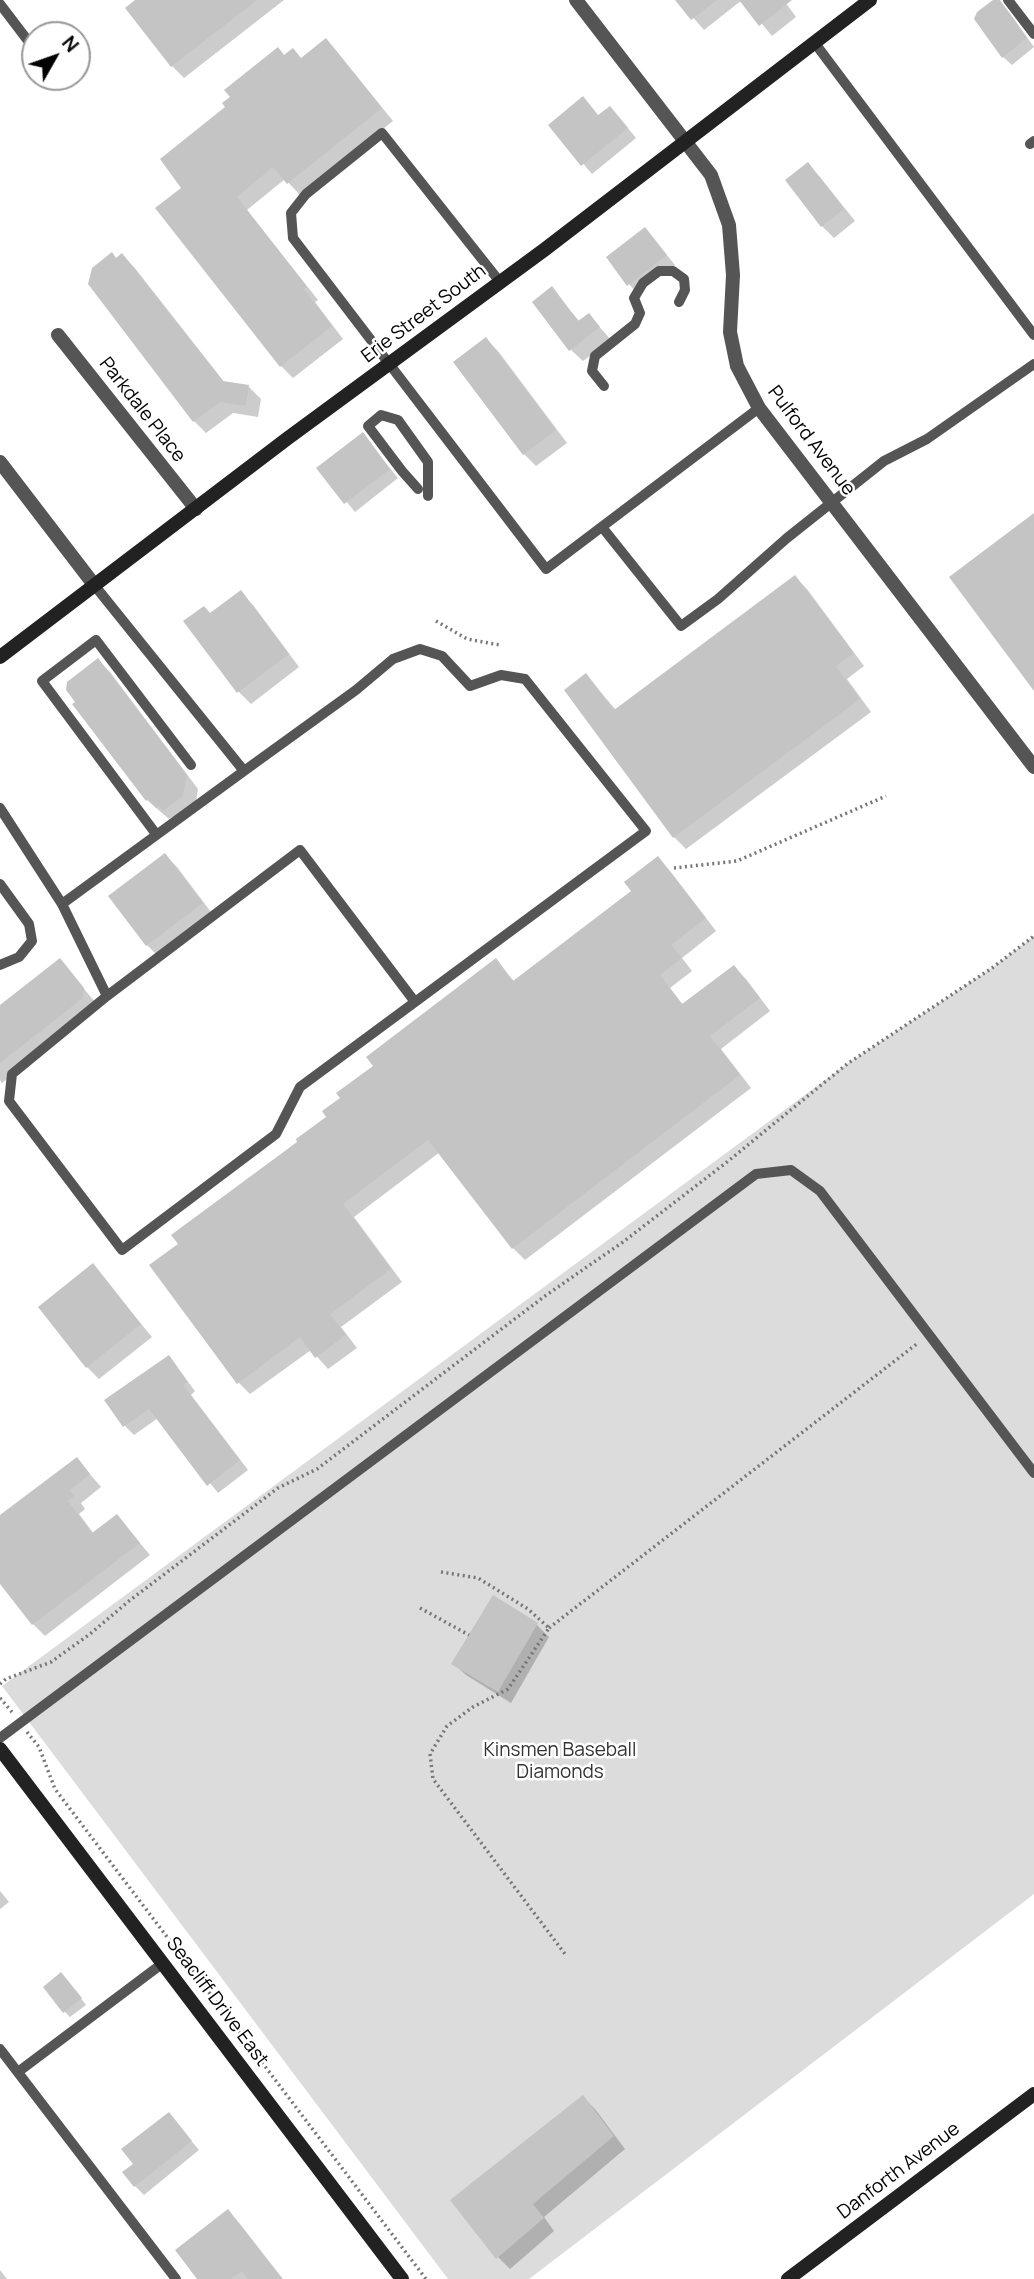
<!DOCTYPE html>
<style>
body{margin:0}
#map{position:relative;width:1034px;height:2279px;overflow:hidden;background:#fff;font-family:Manrope,sans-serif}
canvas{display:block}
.north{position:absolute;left:21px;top:21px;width:70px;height:70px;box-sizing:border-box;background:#fff;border:2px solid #999;border-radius:50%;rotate:50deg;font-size:19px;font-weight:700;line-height:28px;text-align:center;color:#000}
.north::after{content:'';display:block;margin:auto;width:24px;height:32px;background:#000;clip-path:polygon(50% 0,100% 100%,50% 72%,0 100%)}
</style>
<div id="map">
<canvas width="1034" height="2279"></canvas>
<div class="north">N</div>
</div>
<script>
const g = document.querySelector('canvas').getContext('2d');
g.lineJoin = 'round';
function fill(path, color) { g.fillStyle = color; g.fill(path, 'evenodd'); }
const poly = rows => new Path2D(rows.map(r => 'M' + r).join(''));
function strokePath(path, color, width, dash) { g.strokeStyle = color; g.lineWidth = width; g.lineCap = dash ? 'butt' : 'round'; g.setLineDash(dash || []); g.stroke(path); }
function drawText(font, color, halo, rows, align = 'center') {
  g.font = font + ' Manrope,sans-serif'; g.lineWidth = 5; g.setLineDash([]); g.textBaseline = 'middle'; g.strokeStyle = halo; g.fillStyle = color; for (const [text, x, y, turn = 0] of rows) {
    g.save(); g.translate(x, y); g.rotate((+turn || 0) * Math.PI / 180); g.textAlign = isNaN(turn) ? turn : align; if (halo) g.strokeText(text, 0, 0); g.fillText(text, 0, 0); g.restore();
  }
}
fill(poly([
 [1034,936,1034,1894,529,2279,448,2279,2,1686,847,1064,992,968]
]), '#dcdcdc');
fill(poly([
 [138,0,284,0,184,78,172,66,127,8],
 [678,0,787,0,785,2,796,17,772,36,742,0,704,30],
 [999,2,1009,12,1034,47,1012,65,1003,57],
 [326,41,338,53,393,121,300,195,285,179,247,210,318,300,315,302,343,339,293,378,281,366,184,188,285,57,302,60],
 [599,117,619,117,636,138,592,174,550,125],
 [808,165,820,177,855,221,834,238,822,226],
 [645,229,675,265,637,293,629,284],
 [122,255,134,267,225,383,249,387,261,399,258,417,233,413,206,433,194,421,90,283],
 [552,289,580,322,589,315,611,340,583,361,570,349],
 [486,339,498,351,567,443,536,466,524,454],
 [362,434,398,478,355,512,319,468],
 [795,577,807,589,864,666,847,679,871,712,686,849,674,837,586,675,616,710],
 [240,593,253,605,299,667,251,704,239,692,211,615],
 [98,660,110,672,198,789,195,808,177,822,172,817,169,819,147,800,78,702],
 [165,855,177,867,214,916,159,957,147,945],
 [658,859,670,871,716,931,682,958,692,971,670,988,683,1005,734,967,746,979,770,1011,721,1049,751,1088,525,1260,513,1248,440,1152,354,1217,402,1282,341,1327,357,1348,328,1369,311,1350,250,1394,238,1382,180,1244,328,1117,342,1098,375,1066,495,961,515,982,634,892],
 [60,960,95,1002,94,1010,2,1083,0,1080,0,1007],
 [93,1266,152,1337,99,1379,87,1367],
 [169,1357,195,1391,191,1395,248,1470,218,1493,158,1418,134,1435,125,1426],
 [77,1459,101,1487,81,1503,85,1509,79,1514,94,1534,117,1516,150,1555,45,1636,33,1624,0,1581,0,1518],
 [537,1625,549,1637,511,1703,466,1675,453,1663],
 [0,1891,9,1902,0,1909],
 [67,1980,86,2005,70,2017,65,2012],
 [583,2097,595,2109,625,2149,544,2217,554,2231,510,2269,498,2257],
 [169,2114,199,2150,144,2195,135,2186,136,2164],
 [228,2211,240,2224,283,2279,199,2279],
 [0,2270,7,2279,0,2279]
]), '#0003');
fill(poly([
 [135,0,257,0,171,67,125,8],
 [675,0,717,0,691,20],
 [739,0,792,0,759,26],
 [993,0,1000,0,1027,38,1002,58,974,19,977,12],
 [326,38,382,108,287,184,273,167,237,197,307,287,304,289,332,326,280,367,155,208,181,188,160,159,225,107,222,103,230,97,224,90,278,47,284,55,293,48,301,58],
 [583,96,598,115,610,106,628,128,581,166,548,125],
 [808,162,844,209,821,227,785,180],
 [645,227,667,255,627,286,606,257],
 [112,252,116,258,122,253,223,381,249,385,246,406,220,402,193,422,88,284,92,268],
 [552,286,578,321,589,313,600,327,569,351,532,302],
 [486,337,556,430,523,455,453,362],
 [363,432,390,469,344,504,316,468],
 [1034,513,1034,691,949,577],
 [795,575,854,653,836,666,860,699,673,838,564,690,586,673,614,710],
 [241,590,289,654,237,693,183,621,204,606,210,613],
 [98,658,187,775,183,796,163,811,159,806,156,808,148,799,146,801,72,704,75,702,66,690,67,682],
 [165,853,203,903,146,946,108,896],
 [658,856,706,918,671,945,682,958,660,975,682,1004,734,965,760,998,710,1036,740,1075,512,1249,428,1140,343,1204,391,1269,330,1314,346,1335,315,1358,300,1337,237,1384,149,1265,178,1244,171,1235,297,1142,296,1139,326,1117,322,1111,340,1098,336,1093,373,1066,366,1057,496,958,513,981,631,891,624,882],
 [60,958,84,988,83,998,0,1063,0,1005],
 [93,1263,141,1324,86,1368,38,1307],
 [169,1355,188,1382,183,1385,240,1460,207,1486,149,1409,123,1427,104,1400],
 [77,1457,90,1474,70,1490,74,1496,68,1501,92,1533,117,1514,140,1543,32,1625,0,1584,0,1515],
 [493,1595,538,1623,498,1692,451,1664],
 [61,1972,82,1998,63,2013,43,1987],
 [583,2095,614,2136,533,2204,544,2218,496,2259,450,2200],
 [169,2112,192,2141,134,2187,122,2172,133,2164,121,2149],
 [228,2209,282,2279,248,2279,242,2271,231,2279,197,2279,175,2250]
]), '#c4c4c4');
strokePath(poly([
 [436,621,467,639,500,645],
 [674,868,737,861,886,796],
 [441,1572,478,1578,528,1609,549,1628,508,1689,473,1707,447,1726,430,1754,433,1779,565,1954],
 [420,1608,469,1635],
 [549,1628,918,1343],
 [0,1684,6,1679,51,1662,90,1634,129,1601,278,1488,317,1469,545,1296,623,1242,727,1162,847,1064,992,968,1034,936],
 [0,1698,12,1712],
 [27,1732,39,1747,55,1789,426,2279]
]), '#777', 3.5, [2, 3.5]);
strokePath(poly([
 [1008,0,1034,34],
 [0,4,35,50],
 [814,42,1034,335],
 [1030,144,1034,141],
 [500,282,382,133,306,194,291,213,293,238,546,569,759,408],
 [604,386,592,371,595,356,635,324,640,313,634,298,643,283,659,271,673,271,684,279,685,290,679,302],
 [418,489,402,471,368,426,381,415,398,420,428,462,428,496],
 [602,527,681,626,718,599,787,538,884,461,927,439,1034,364],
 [95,586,244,771,356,690,393,659,420,649,442,656,470,686,501,675,525,679,646,831,415,1002],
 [0,808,62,904,107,996],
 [156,834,42,681,96,640,191,765],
 [300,850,415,1002,300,1087,276,1134,122,1250,9,1101,12,1074,107,996,300,850],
 [0,884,29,924,32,941,19,957,0,965],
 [62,904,244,771],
 [0,1738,756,1174,791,1170,820,1191,1034,1473],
 [0,2049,176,2279],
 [18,2072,163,1963]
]), '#555', 10);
strokePath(poly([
 [576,0,711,175,729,225,733,275,730,332,737,366,759,408,1034,767],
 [58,335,196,509],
 [0,462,95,586]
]), '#555', 14);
strokePath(poly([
 [0,657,288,438,544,250,870,0],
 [0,1749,402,2279],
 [788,2279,1034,2094]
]), '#222', 14);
drawText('19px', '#000', '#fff', [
 ["Erie Street South",424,314,-37],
 ["Parkdale Place",142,410,52],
 ["Pulford Avenue",811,441,53],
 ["Seacliff Drive East",217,2002,53],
 ["Danforth Avenue",899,2171,-37]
]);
drawText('19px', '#333', '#fff', [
 ["Kinsmen Baseball",560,1751],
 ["Diamonds",560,1773]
]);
</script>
